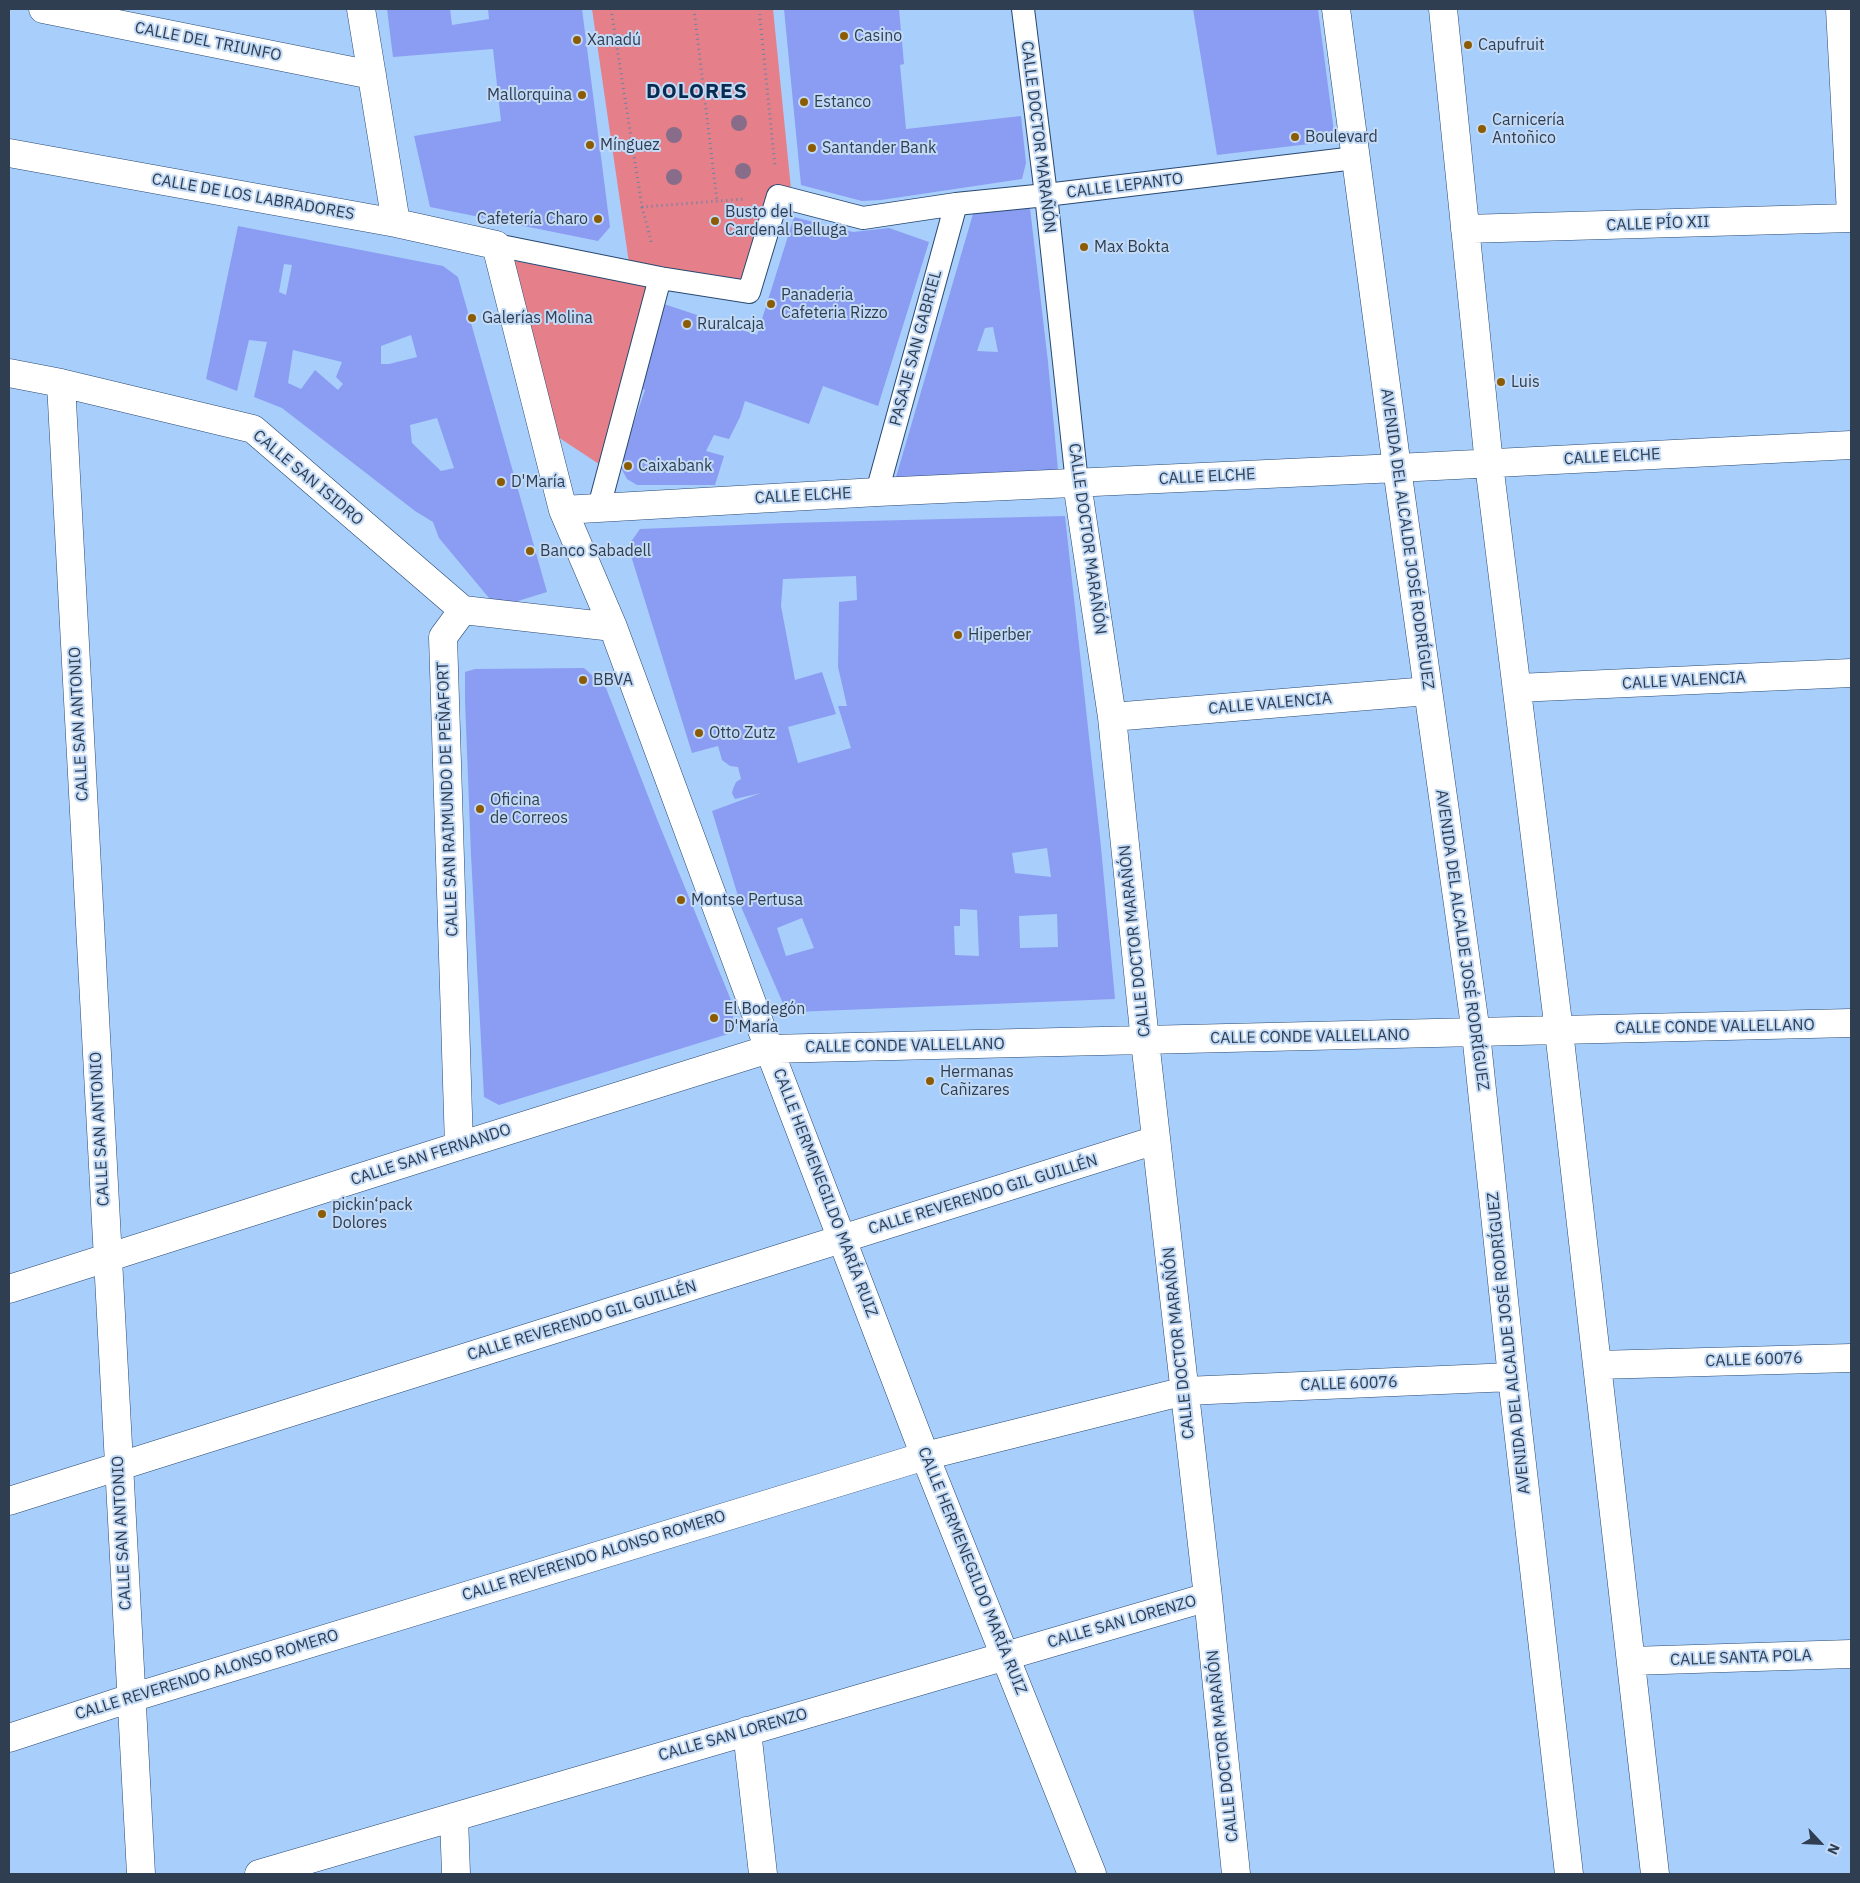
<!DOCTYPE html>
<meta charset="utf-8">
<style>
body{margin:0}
#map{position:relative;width:1860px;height:1883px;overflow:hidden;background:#a8cefc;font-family:"IBM Plex Sans",sans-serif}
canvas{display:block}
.frame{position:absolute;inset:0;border:10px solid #2f3e51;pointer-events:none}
.north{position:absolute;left:1795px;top:1818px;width:50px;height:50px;-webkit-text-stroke:4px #c3daf6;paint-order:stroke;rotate:115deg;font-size:14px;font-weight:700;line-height:20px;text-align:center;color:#2f3e51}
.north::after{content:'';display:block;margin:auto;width:18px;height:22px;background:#2f3e51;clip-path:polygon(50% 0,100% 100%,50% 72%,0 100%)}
</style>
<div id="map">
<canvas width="1860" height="1883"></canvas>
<div class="frame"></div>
<div class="north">N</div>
</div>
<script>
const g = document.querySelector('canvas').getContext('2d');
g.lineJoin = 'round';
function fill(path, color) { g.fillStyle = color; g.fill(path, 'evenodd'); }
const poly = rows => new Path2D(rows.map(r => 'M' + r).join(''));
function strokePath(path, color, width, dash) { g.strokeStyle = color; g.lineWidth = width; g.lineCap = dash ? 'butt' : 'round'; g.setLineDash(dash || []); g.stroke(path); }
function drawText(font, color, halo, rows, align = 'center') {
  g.font = font + ' "IBM Plex Sans",sans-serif'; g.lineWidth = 4; g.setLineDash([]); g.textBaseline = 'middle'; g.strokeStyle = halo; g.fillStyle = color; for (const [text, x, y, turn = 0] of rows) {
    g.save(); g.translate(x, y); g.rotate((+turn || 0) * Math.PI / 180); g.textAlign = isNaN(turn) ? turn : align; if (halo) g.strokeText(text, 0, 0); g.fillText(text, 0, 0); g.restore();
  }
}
fill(poly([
 [592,9,773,9,791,189,744,284,629,263],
 [509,260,656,287,605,468,558,437]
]), '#e57f8a');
fill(poly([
 [387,9,450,9,452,25,489,19,488,9,582,9,610,227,598,241,430,207,414,136,501,121,493,49,393,57],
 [784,9,899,9,904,64,900,65,906,129,1021,116,1026,163,1022,179,881,200,862,201,801,185],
 [1193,9,1318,9,1334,132,1326,142,1217,155],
 [1030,208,1048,362,1058,470,943,477,896,477,973,214],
 [993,327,998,352,977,351,985,328],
 [794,217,853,232,889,228,929,242,878,406,823,386,809,424,745,401,740,417,729,439,714,435,706,451,724,456,715,485,637,485,627,479,621,468,623,454,645,390,639,387,664,304,757,335],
 [238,226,443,266,458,277,547,592,505,605,489,598,439,538,433,522,415,511,282,408,254,397,267,342,249,340,237,391,206,379],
 [284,264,292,265,286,295,279,292],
 [411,335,417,357,389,364,381,364,381,346],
 [293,350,342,362,336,377,343,384,338,390,315,370,301,389,288,383],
 [437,418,454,468,441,471,412,443,410,425],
 [1065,516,1101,847,1115,999,794,1012,785,1008,742,909,712,811,761,793,735,799,732,793,733,789,736,782,741,779,738,767,730,766,722,760,718,746,692,753,628,546,640,529,786,523],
 [856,576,857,600,839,602,838,667,847,706,838,706,851,748,798,763,788,727,836,714,822,672,795,680,781,606,783,579],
 [1047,848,1051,877,1015,873,1012,853],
 [960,909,977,910,979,956,955,955,954,926,960,926],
 [1057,914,1058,947,1020,948,1019,916],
 [802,918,814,948,786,956,777,928],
 [584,668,606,688,657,819,735,1010,728,1034,499,1105,484,1097,471,855,465,701,465,672,475,669]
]), '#8b9df2');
const pedestrian = poly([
 [1023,9,1046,195,1077,483],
 [496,245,660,278,749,292,778,196,863,218,956,204,1046,195,1355,158],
 [877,492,956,204],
 [599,507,660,278]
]);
const minor = poly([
 [43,9,372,75],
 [361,9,396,223],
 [1336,9,1397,468,1476,1033,1512,1377,1569,1874],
 [1443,9,1489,464,1559,1031,1655,1874],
 [1840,9,1851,214],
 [9,153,396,223,496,245,563,510,613,627,769,1049,925,1456,1092,1874],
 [1465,229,1851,218],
 [9,373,61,383,253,429,463,610],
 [61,383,141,1874],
 [1077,483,1112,717,1145,1041,1208,1597,1236,1874],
 [563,510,877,492,1397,468,1851,445],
 [1517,688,1851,673],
 [1112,717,1428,691],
 [459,1146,443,637,463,610,613,627],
 [9,1289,459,1146,769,1049,1851,1023],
 [1597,1365,1851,1358],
 [9,1501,1156,1140],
 [1631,1661,1851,1654],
 [747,1731,763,1874],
 [9,1738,131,1698,925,1456,1185,1391,1512,1377],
 [454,1817,456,1874],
 [259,1874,1208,1597]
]);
strokePath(pedestrian, '#284970', 24);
strokePath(minor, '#284970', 29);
strokePath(poly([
 [611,9,642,207,745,199],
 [694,9,717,201],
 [759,9,775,166],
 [642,207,652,245]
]), '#6983a3', 3, [1, 4]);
strokePath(pedestrian, '#fff', 22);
strokePath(minor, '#fff', 28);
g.fillStyle = '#876d8a';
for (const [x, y] of [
 [739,123],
 [674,135],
 [743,171],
 [674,177]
]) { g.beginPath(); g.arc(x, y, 8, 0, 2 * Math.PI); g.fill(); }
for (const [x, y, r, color] of [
 [844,36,5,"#8c5c04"],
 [577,40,5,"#8c5c04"],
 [1468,45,5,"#8c5c04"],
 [582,95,5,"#8c5c04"],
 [804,102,5,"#8c5c04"],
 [1482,129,5,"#8c5c04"],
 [1295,137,5,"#8c5c04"],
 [590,145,5,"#8c5c04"],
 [812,148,5,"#8c5c04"],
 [598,219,5,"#8c5c04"],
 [715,221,5,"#8c5c04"],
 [1084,247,5,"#8c5c04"],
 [771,304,5,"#8c5c04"],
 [472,318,5,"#8c5c04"],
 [687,324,5,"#8c5c04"],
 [1501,382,5,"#8c5c04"],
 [628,466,5,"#8c5c04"],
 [501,482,5,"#8c5c04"],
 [530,551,5,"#8c5c04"],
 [958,635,5,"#8c5c04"],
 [583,680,5,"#8c5c04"],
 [699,733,5,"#8c5c04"],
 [480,809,5,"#8c5c04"],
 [681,900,5,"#8c5c04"],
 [714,1018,5,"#8c5c04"],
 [930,1081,5,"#8c5c04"],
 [322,1214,5,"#8c5c04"]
]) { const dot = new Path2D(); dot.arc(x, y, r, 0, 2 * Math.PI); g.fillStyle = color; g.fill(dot); strokePath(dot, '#c3daf6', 2); }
drawText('16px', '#2f3e51', '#c3daf6', [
 ["Casino",854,36],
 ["Xanadú",587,40],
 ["Capufruit",1478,45],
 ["Mallorquina",572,95,"right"],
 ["Estanco",814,102],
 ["Carnicería",1492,120],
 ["Antoñico",1492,138],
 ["Boulevard",1305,137],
 ["Mínguez",600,145],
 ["Santander Bank",822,148],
 ["Busto del",725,212],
 ["Cardenal Belluga",725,230],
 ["Cafetería Charo",588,219,"right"],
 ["Max Bokta",1094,247],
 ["Panaderia",781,295],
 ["Cafeteria Rizzo",781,313],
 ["Galerías Molina",482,318],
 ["Ruralcaja",697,324],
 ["Luis",1511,382],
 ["Caixabank",638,466],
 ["D'María",511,482],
 ["Banco Sabadell",540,551],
 ["Hiperber",968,635],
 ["BBVA",593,680],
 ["Otto Zutz",709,733],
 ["Oficina",490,800],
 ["de Correos",490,818],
 ["Montse Pertusa",691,900],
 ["El Bodegón",724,1009],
 ["D'María",724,1027],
 ["Hermanas",940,1072],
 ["Cañizares",940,1090],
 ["pickin‘pack",332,1205],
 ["Dolores",332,1223]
], 'left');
drawText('16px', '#2f3e51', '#c3daf6', [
 ["CALLE DEL TRIUNFO",208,42,11],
 ["CALLE DOCTOR MARAÑÓN",1038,137,83],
 ["CALLE LEPANTO",1125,186,-7],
 ["CALLE DE LOS LABRADORES",253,197,10],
 ["CALLE PÍO XII",1658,224,-2],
 ["PASAJE SAN GABRIEL",916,348,-75],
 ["CALLE ELCHE",1612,457,-3],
 ["CALLE ELCHE",1207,477,-3],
 ["CALLE SAN ISIDRO",308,478,40],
 ["CALLE ELCHE",803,496,-3],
 ["CALLE DOCTOR MARAÑÓN",1087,539,82],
 ["AVENIDA DEL ALCALDE JOSÉ RODRÍGUEZ",1407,539,82],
 ["CALLE VALENCIA",1684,681,-3],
 ["CALLE VALENCIA",1270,704,-5],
 ["CALLE SAN ANTONIO",79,724,-93],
 ["CALLE SAN RAIMUNDO DE PEÑAFORT",448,799,-92],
 ["AVENIDA DEL ALCALDE JOSÉ RODRÍGUEZ",1462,940,82],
 ["CALLE DOCTOR MARAÑÓN",1135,941,-96],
 ["CALLE CONDE VALLELLANO",1715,1027,-1],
 ["CALLE CONDE VALLELLANO",1310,1037,-1],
 ["CALLE CONDE VALLELLANO",905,1046,-1],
 ["CALLE SAN ANTONIO",100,1129,-93],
 ["CALLE SAN FERNANDO",431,1155,-18],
 ["CALLE HERMENEGILDO MARÍA RUIZ",825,1193,69],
 ["CALLE REVERENDO GIL GUILLÉN",983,1195,-17],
 ["CALLE REVERENDO GIL GUILLÉN",582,1321,-17],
 ["CALLE DOCTOR MARAÑÓN",1179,1343,-96],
 ["AVENIDA DEL ALCALDE JOSÉ RODRÍGUEZ",1509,1343,-96],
 ["CALLE 60076",1754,1360,-2],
 ["CALLE 60076",1349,1384,-2],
 ["CALLE SAN ANTONIO",122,1533,-93],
 ["CALLE REVERENDO ALONSO ROMERO",594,1556,-17],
 ["CALLE HERMENEGILDO MARÍA RUIZ",972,1571,68],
 ["CALLE SAN LORENZO",1122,1622,-16],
 ["CALLE SANTA POLA",1741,1658,-2],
 ["CALLE REVERENDO ALONSO ROMERO",207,1675,-17],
 ["CALLE SAN LORENZO",733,1735,-16],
 ["CALLE DOCTOR MARAÑÓN",1223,1746,-96]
]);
g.letterSpacing = '1px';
drawText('bold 21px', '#092b4f', '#c3daf6', [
 ["DOLORES",697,92]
]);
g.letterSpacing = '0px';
</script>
